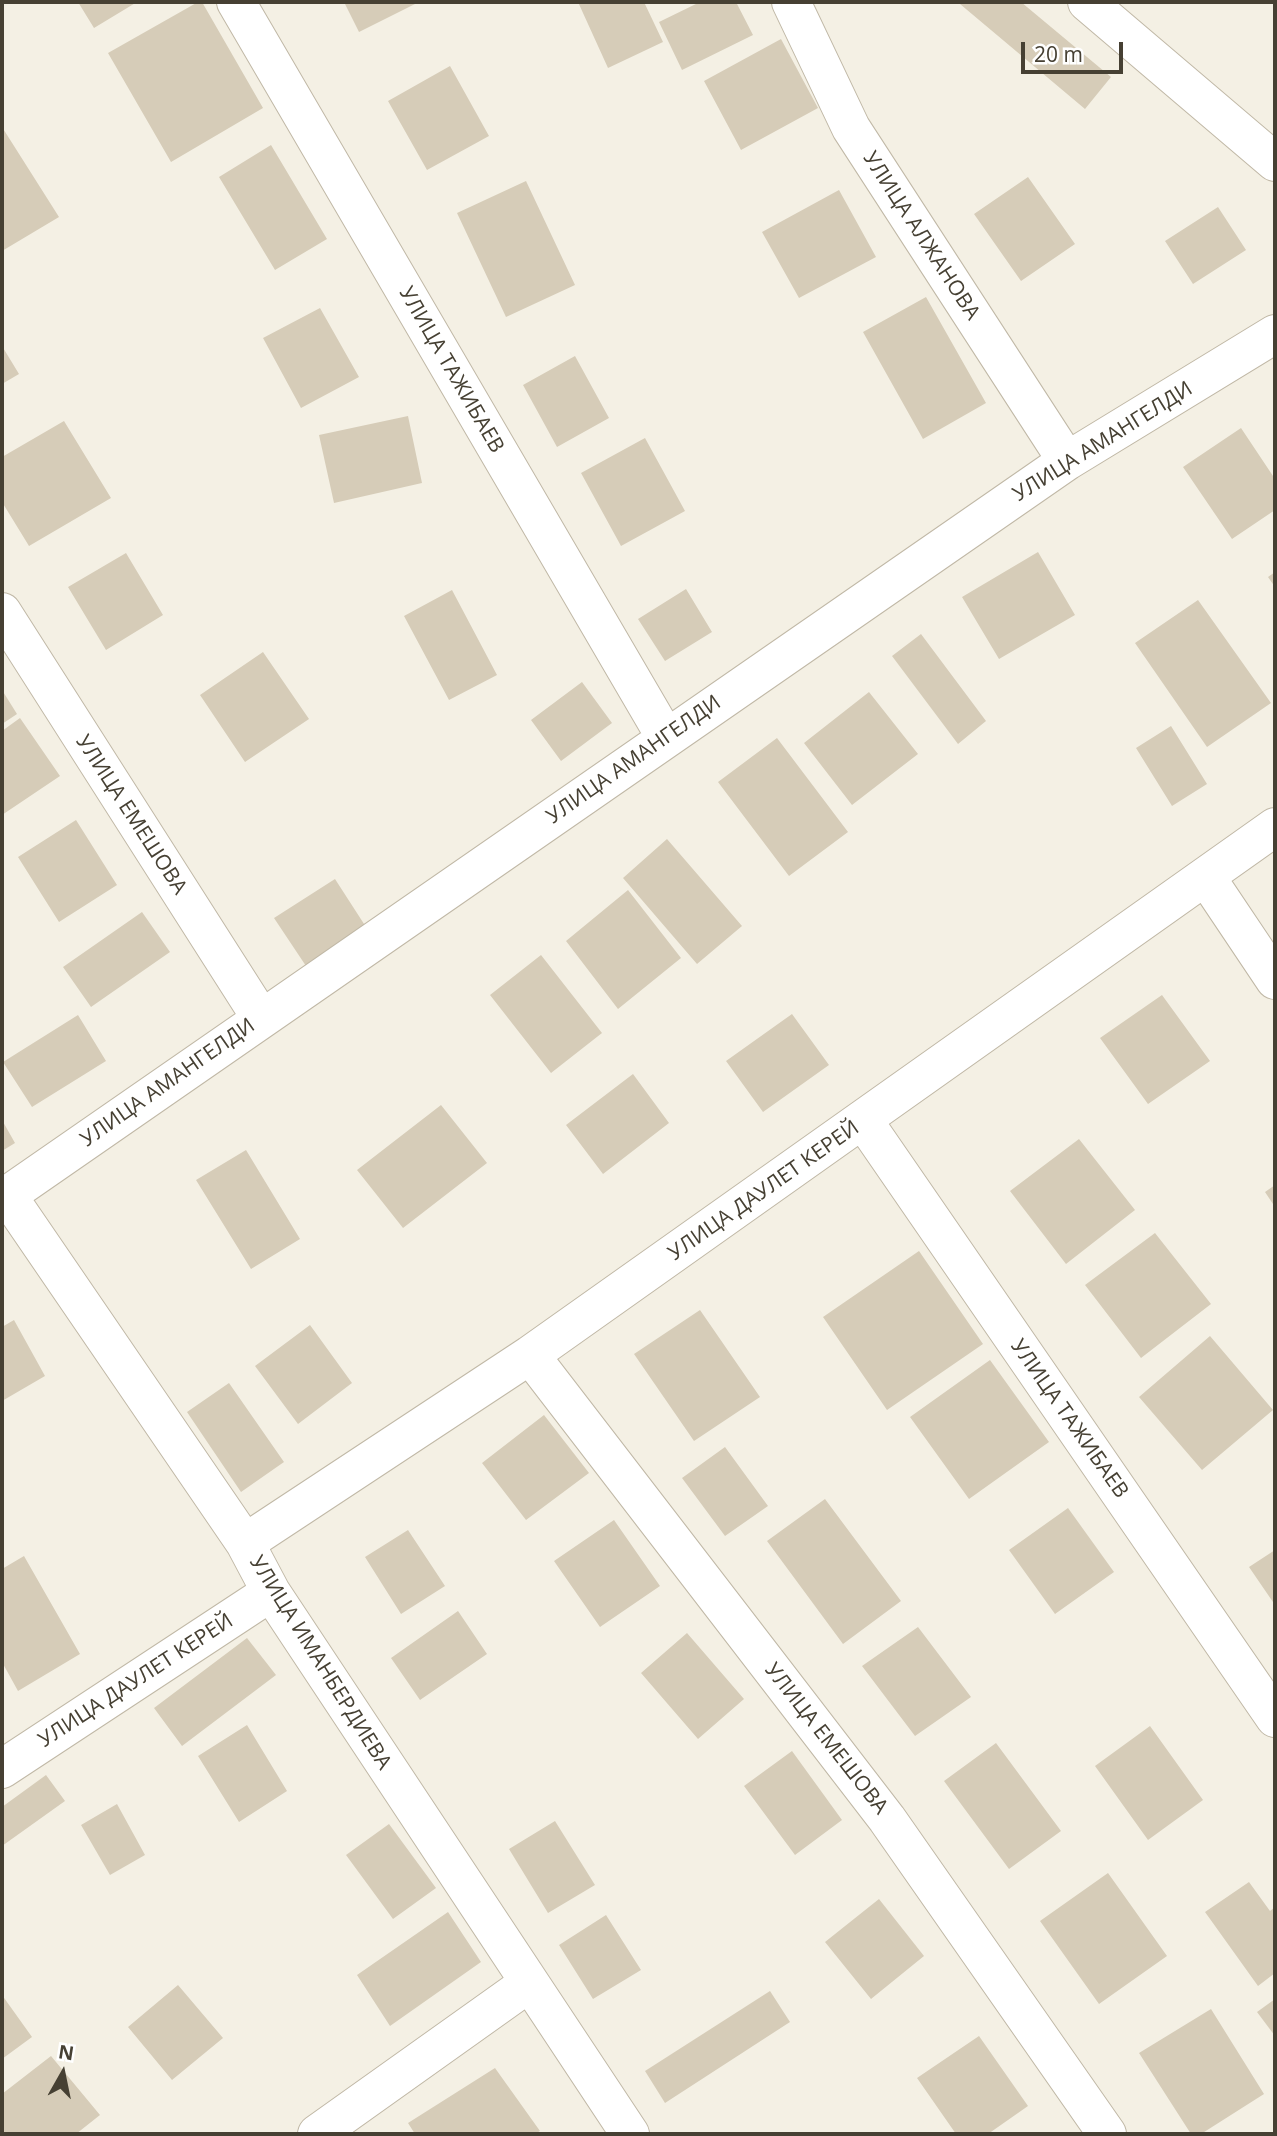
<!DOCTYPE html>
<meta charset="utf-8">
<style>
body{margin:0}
#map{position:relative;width:1277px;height:2136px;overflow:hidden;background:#f4f0e4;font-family:"Open Sans",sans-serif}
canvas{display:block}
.frame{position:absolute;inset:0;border:4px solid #464033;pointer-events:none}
.north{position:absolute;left:28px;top:2038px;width:70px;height:70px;-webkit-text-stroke:5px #fff;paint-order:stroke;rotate:9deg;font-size:19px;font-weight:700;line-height:28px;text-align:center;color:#464033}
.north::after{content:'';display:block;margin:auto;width:24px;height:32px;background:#464033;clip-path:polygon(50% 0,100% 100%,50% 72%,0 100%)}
.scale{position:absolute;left:1021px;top:42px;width:102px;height:32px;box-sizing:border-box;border:4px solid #464033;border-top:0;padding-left:9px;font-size:21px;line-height:24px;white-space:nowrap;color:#464033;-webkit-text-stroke:5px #fff;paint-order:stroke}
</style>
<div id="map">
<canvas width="1277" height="2136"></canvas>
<div class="frame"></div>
<div class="north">N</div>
<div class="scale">20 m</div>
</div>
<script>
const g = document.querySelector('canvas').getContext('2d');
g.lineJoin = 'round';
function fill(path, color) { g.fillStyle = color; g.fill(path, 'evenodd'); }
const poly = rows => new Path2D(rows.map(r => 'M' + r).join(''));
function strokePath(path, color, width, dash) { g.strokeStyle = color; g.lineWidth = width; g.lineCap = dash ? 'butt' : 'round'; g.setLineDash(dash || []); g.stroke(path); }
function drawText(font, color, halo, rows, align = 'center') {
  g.font = font + ' "Open Sans",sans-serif'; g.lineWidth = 5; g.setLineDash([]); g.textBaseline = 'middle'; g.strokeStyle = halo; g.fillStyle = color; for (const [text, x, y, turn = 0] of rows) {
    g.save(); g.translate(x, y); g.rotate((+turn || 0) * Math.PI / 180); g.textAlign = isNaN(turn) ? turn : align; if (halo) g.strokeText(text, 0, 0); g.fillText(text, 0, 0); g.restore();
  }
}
fill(poly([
 [78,2,137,2,94,28],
 [198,2,202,2,263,108,171,162,108,53],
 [344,2,419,2,359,32],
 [578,2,644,2,663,42,608,68],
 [700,2,736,2,753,35,682,70,659,22],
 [962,2,1021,2,1111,77,1085,109,960,4],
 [781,39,818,108,741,150,704,81],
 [450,66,489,136,427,170,388,101],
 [2,127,59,217,2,251],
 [271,145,327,239,275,270,219,177],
 [1028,177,1075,244,1021,281,974,214],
 [526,181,575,285,506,317,457,213],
 [839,190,876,257,799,298,762,232],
 [1218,207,1246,250,1193,284,1165,241],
 [926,297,986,403,923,439,863,332],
 [320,308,359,377,301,408,263,338],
 [2,346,19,374,2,384],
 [575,356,609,418,557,447,523,385],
 [408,416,422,483,334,503,319,435],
 [64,421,111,498,29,546,2,502,2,457],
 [1241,428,1275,479,1275,510,1232,539,1183,467],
 [645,438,685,511,621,546,581,473],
 [1038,552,1075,615,999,659,962,597],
 [126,553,163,615,106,650,68,587],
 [1275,572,1275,587,1268,577],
 [686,589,712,632,665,661,638,619],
 [452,590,497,675,449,700,404,616],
 [1198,600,1271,703,1207,747,1135,643],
 [921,634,986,721,958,744,892,656],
 [263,652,309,719,245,762,200,695],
 [582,682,612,723,561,761,531,720],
 [2,690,17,714,2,724],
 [869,692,918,754,852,805,804,743],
 [20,718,60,776,2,815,2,731],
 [1171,726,1207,784,1172,806,1136,748],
 [777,738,848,832,789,876,718,782],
 [76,820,117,885,59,922,18,857],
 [667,839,742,926,697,964,623,878],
 [335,879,366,927,306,966,274,918],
 [628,890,681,958,618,1009,566,941],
 [142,912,170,952,91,1007,63,967],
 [541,955,602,1033,551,1073,490,995],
 [1162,995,1210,1061,1148,1104,1100,1038],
 [792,1014,829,1065,763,1112,726,1061],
 [78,1015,106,1061,32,1107,3,1062],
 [633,1074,669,1123,603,1174,566,1125],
 [441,1105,487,1163,403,1228,357,1170],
 [2,1120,15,1143,2,1151],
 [1079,1139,1135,1210,1066,1264,1010,1191],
 [246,1150,300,1239,251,1269,196,1180],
 [1275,1185,1275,1207,1265,1192],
 [1155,1233,1211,1304,1141,1358,1085,1285],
 [919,1251,983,1344,887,1410,823,1317],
 [700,1310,760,1397,694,1441,634,1354],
 [14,1320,45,1376,2,1401,2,1327],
 [310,1325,352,1383,298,1424,255,1366],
 [1210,1336,1273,1410,1202,1470,1139,1397],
 [990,1360,1049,1442,969,1499,910,1417],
 [229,1383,284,1462,241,1492,187,1412],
 [544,1415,589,1473,526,1520,482,1463],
 [725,1447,768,1506,725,1536,682,1478],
 [825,1499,901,1601,843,1644,767,1541],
 [1068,1508,1114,1572,1055,1614,1009,1550],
 [614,1520,660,1586,600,1627,554,1561],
 [408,1530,445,1586,401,1614,365,1557],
 [1275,1550,1275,1605,1249,1567],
 [24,1556,80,1654,18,1691,2,1662,2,1569],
 [458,1611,487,1654,420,1700,391,1658],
 [918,1627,971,1697,915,1736,862,1666],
 [687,1633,744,1699,698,1739,641,1673],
 [247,1638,276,1675,182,1746,154,1708],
 [247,1725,287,1791,239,1822,198,1756],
 [1150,1726,1203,1800,1148,1840,1095,1766],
 [996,1743,1061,1831,1009,1869,944,1781],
 [792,1751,842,1820,795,1855,744,1786],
 [46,1775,65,1801,2,1846,2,1807],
 [117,1804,145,1855,110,1875,81,1825],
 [555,1821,595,1885,548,1913,509,1849],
 [389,1824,436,1888,393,1919,346,1855],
 [1108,1873,1167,1956,1099,2004,1040,1921],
 [1249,1882,1270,1911,1275,1907,1275,1973,1258,1986,1205,1912],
 [879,1899,924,1956,871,1999,825,1942],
 [448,1912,481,1962,390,2026,357,1975],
 [606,1915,641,1970,593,1999,559,1945],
 [178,1985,223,2038,172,2080,128,2027],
 [770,1991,790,2022,665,2103,645,2071],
 [2,1995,32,2037,2,2059],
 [1275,1999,1275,2036,1257,2012],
 [1211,2009,1264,2094,1201,2134,1191,2134,1139,2053],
 [979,2036,1028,2106,988,2134,956,2134,917,2078],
 [51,2056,100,2115,76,2134,5,2134,2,2130,2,2094],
 [495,2068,540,2131,535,2134,415,2134,408,2123]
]), '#d6ccb8');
const minor = poly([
 [236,2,666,738],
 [791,2,851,128,1067,461],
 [1087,2,1275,162],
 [2,612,261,1018],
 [1206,877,1275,980],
 [863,1120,1275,1718],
 [7,1195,245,1543,271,1592,630,2134],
 [2,1199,1067,461,1275,334],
 [530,1355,887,1819,1107,2134],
 [245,1543,530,1355,1275,827],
 [2,1769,271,1592],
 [317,2134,529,1983]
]);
strokePath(minor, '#c0b8a6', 40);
strokePath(minor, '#fff', 38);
drawText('21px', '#464033', '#fff', [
 ["УЛИЦА АЛЖАНОВА",921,236,57],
 ["УЛИЦА ТАЖИБАЕВ",451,370,60],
 ["УЛИЦА АМАНГЕЛДИ",1103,442,-32],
 ["УЛИЦА АМАНГЕЛДИ",634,760,-35],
 ["УЛИЦА ЕМЕШОВА",131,815,57],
 ["УЛИЦА АМАНГЕЛДИ",168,1083,-35],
 ["УЛИЦА ДАУЛЕТ КЕРЕЙ",764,1191,-35],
 ["УЛИЦА ТАЖИБАЕВ",1069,1419,55],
 ["УЛИЦА ИМАНБЕРДИЕВА",320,1663,58],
 ["УЛИЦА ДАУЛЕТ КЕРЕЙ",136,1681,-33],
 ["УЛИЦА ЕМЕШОВА",826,1739,52]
]);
</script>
